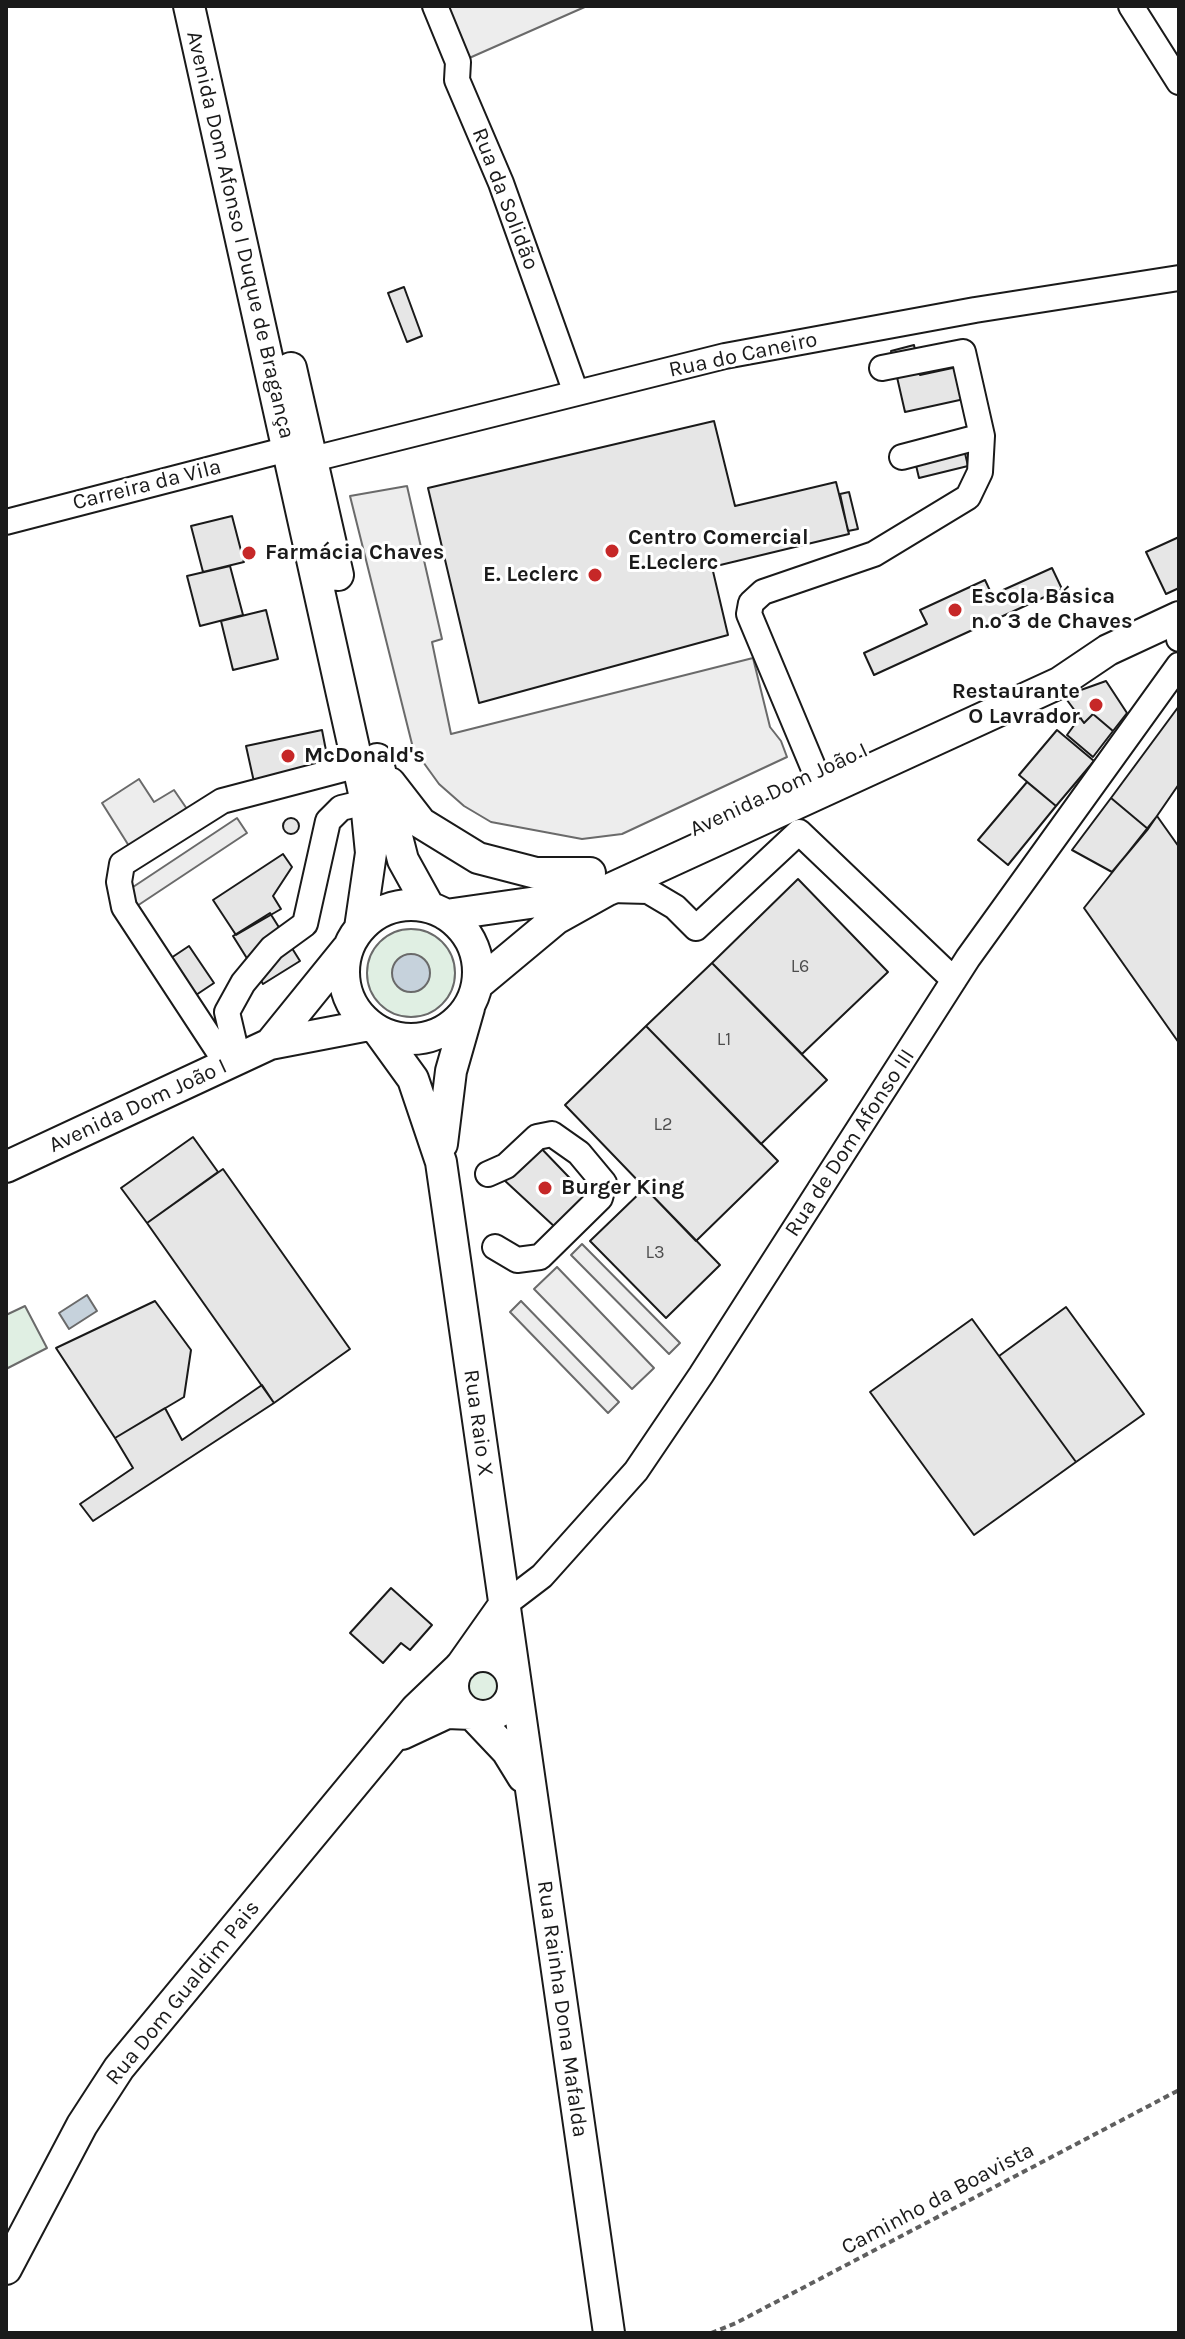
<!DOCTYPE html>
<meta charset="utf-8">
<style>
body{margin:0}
#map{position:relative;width:1185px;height:2339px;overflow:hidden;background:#fff;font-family:Karla,sans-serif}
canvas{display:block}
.frame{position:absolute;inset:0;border:8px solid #1a1a1a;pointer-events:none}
</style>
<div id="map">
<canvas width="1185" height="2339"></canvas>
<div class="frame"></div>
</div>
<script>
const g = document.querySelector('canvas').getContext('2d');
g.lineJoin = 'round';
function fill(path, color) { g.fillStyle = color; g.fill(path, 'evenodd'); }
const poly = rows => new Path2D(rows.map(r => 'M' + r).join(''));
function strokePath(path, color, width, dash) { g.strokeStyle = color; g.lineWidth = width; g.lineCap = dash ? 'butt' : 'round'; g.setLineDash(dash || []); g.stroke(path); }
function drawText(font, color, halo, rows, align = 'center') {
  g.font = font + ' Karla,sans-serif'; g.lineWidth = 6; g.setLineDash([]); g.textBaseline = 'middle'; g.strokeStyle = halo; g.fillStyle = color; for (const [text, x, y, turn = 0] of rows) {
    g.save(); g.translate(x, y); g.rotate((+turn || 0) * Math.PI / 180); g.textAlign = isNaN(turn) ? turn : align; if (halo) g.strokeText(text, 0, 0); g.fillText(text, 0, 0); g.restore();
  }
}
const green = poly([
 '367 973a44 44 0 1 1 88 0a44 44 0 1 1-88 0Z',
 [25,1306,47,1348,6,1369,6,1315,25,1306],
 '465 1686a19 19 0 1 1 38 0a19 19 0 1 1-38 0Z'
]);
fill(green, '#e0efe3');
strokePath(green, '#6a6a6a', 2);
const parking = poly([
 [445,6,587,6,467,59,445,6],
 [407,486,442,639,432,642,451,734,753,658,770,727,781,741,787,757,622,834,582,839,491,822,464,806,439,784,413,748,350,496,407,486],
 [139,779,154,802,174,790,187,809,129,846,102,803,139,779],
 [237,818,247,833,137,906,127,891,237,818],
 [582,1244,680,1343,669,1354,571,1255,582,1244],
 [557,1267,654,1368,632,1389,534,1289,557,1267],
 [521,1301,619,1402,608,1413,510,1312,521,1301]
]);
fill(parking, '#ededed');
strokePath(parking, '#6a6a6a', 2);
const water = poly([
 '392 973a19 19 0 1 1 38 0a19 19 0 1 1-38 0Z',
 [87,1295,97,1311,69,1329,59,1313,87,1295]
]);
fill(water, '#c6d2dc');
strokePath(water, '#6a6a6a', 2);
const building = poly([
 [404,287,422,336,407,342,388,293,404,287],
 [914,345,920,375,971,364,978,396,905,412,891,351,914,345],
 [714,421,735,506,836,482,849,534,712,567,728,635,479,703,428,488,714,421],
 [964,449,968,466,919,478,915,461,964,449],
 [849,492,858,529,848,531,840,494,849,492],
 [232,516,244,562,203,572,191,526,232,516],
 [1179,537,1179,588,1166,594,1146,552,1179,537],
 [230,566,243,615,200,626,187,576,230,566],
 [1052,568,1062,589,874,675,864,653,927,624,920,610,985,580,992,595,1052,568],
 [266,610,278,659,233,670,221,621,266,610],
 [1106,681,1127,713,1113,731,1093,714,1084,723,1064,696,1106,681],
 [1179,706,1179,784,1148,829,1111,798,1179,706],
 [1093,714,1113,731,1093,757,1067,735,1080,717,1084,723,1093,714],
 [322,730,329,766,254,782,246,746,322,730],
 [1057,730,1094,761,1056,806,1019,775,1057,730],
 [1027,782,1056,806,1008,865,978,840,1027,782],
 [1111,798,1148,829,1112,872,1072,850,1111,798],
 [1157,816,1179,847,1179,1043,1084,908,1157,816],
 '283 826a8 8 0 1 1 16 0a8 8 0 1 1-16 0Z',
 [283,854,292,867,273,896,281,909,236,935,213,900,283,854],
 [798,879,888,972,802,1054,712,963,798,879],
 [270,913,300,961,263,984,233,936,270,913],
 [189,946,214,983,196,995,171,958,189,946],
 [712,963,827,1080,761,1144,646,1026,712,963],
 [646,1026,778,1161,696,1241,565,1105,646,1026],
 [193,1137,218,1172,147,1223,121,1188,193,1137],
 [538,1145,588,1197,556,1228,503,1179,538,1145],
 [223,1169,350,1349,274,1403,147,1223,223,1169],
 [645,1188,720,1265,666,1318,590,1241,645,1188],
 [155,1301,191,1350,184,1397,115,1438,56,1348,155,1301],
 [1066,1307,1144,1414,1076,1462,999,1356,1066,1307],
 [972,1319,1076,1462,974,1535,870,1392,972,1319],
 [262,1385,274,1403,93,1521,80,1504,133,1468,115,1438,165,1408,182,1440,262,1385],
 [391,1588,432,1625,410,1650,401,1643,383,1663,350,1633,391,1588]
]);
fill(building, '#e6e6e6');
strokePath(building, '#1a1a1a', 2);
const minor = poly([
 [435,6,458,62,457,80,501,183,576,393],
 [1131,6,1179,82],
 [902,457,982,436],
 [297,463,725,356,975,310,1179,278],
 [6,522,288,449],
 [1176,618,1179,639],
 [816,774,749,614,751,603,763,592,874,554,968,497,980,472,982,436,963,352,882,368],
 [610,890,648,891,675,907,696,928,799,832,954,980],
 [238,1059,227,1012,243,983,272,948,305,924,328,821,341,808,366,802],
 [227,1064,124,907,119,882,122,864,222,801,359,765],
 [488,1174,506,1166,537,1137,552,1134,579,1153,604,1183,600,1198,540,1257,517,1260,495,1247],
 [504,1605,542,1576,636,1471,701,1375,968,958,1179,665]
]);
const major = poly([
 [189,6,366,802,371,853,360,928],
 [291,368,338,575],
 [377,759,403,860,429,907],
 [390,783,421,823,478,858,536,873,590,873],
 '344 972a67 67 0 1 1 134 0a67 67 0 1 1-134 0Z',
 [446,915,544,901,590,878],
 [478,984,556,919,608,890,1059,683,1108,650,1179,617],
 [379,1032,413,1079,441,1162,609,2333],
 [270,1044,347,949],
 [442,1144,451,1071,469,1008],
 [6,1167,270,1044,369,1025],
 '453 1686a30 30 0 1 1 60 0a30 30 0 1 1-60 0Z',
 [402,1734,447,1713,472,1714,507,1751,523,1777],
 [6,2269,82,2125,119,2068,416,1709,461,1666,504,1605]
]);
strokePath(minor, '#1a1a1a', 28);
strokePath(major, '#1a1a1a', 34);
strokePath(poly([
 [711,2333,736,2323,1179,2090]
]), '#5f5f5f', 4, [6, 4]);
strokePath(minor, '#fff', 24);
strokePath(major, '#fff', 30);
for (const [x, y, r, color] of [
 [612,551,8,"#c62828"],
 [249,553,8,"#c62828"],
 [595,575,8,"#c62828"],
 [955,610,8,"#c62828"],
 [1096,705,8,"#c62828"],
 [288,756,8,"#c62828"],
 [545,1188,8,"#c62828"]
]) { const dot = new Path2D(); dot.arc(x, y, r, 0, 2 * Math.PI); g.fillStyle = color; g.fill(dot); strokePath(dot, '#fff', 3); }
drawText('18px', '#4d4d4d', null, [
 ["L6",800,967],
 ["L1",724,1040],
 ["L2",663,1125],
 ["L3",655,1253]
]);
drawText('22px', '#1a1a1a', '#fff', [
 ["Rua da Solidão",505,199,69],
 ["Avenida Dom Afonso I Duque de Bragança",240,235,77],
 ["Rua do Caneiro",743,355,-12],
 ["Carreira da Vila",147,485,-14],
 ["Avenida Dom João I",779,790,-25],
 ["Avenida Dom João I",138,1106,-25],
 ["Rua de Dom Afonso III",850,1143,-57],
 ["Rua Raio X",478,1423,82],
 ["Rua Dom Gualdim Pais",183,1993,-51],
 ["Rua Rainha Dona Mafalda",562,2009,82],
 ["Caminho da Boavista",938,2199,-28]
]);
drawText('bold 22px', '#1a1a1a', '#fff', [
 ["Centro Comercial",628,538],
 ["E.Leclerc",628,563],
 ["Farmácia Chaves",265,553],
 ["E. Leclerc",579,575,"right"],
 ["Escola Básica",971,597],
 ["n.º 3 de Chaves",971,622],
 ["Restaurante",1080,692,"right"],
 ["O Lavrador",1080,717,"right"],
 ["McDonald's",304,756],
 ["Burger King",561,1188]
], 'left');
</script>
